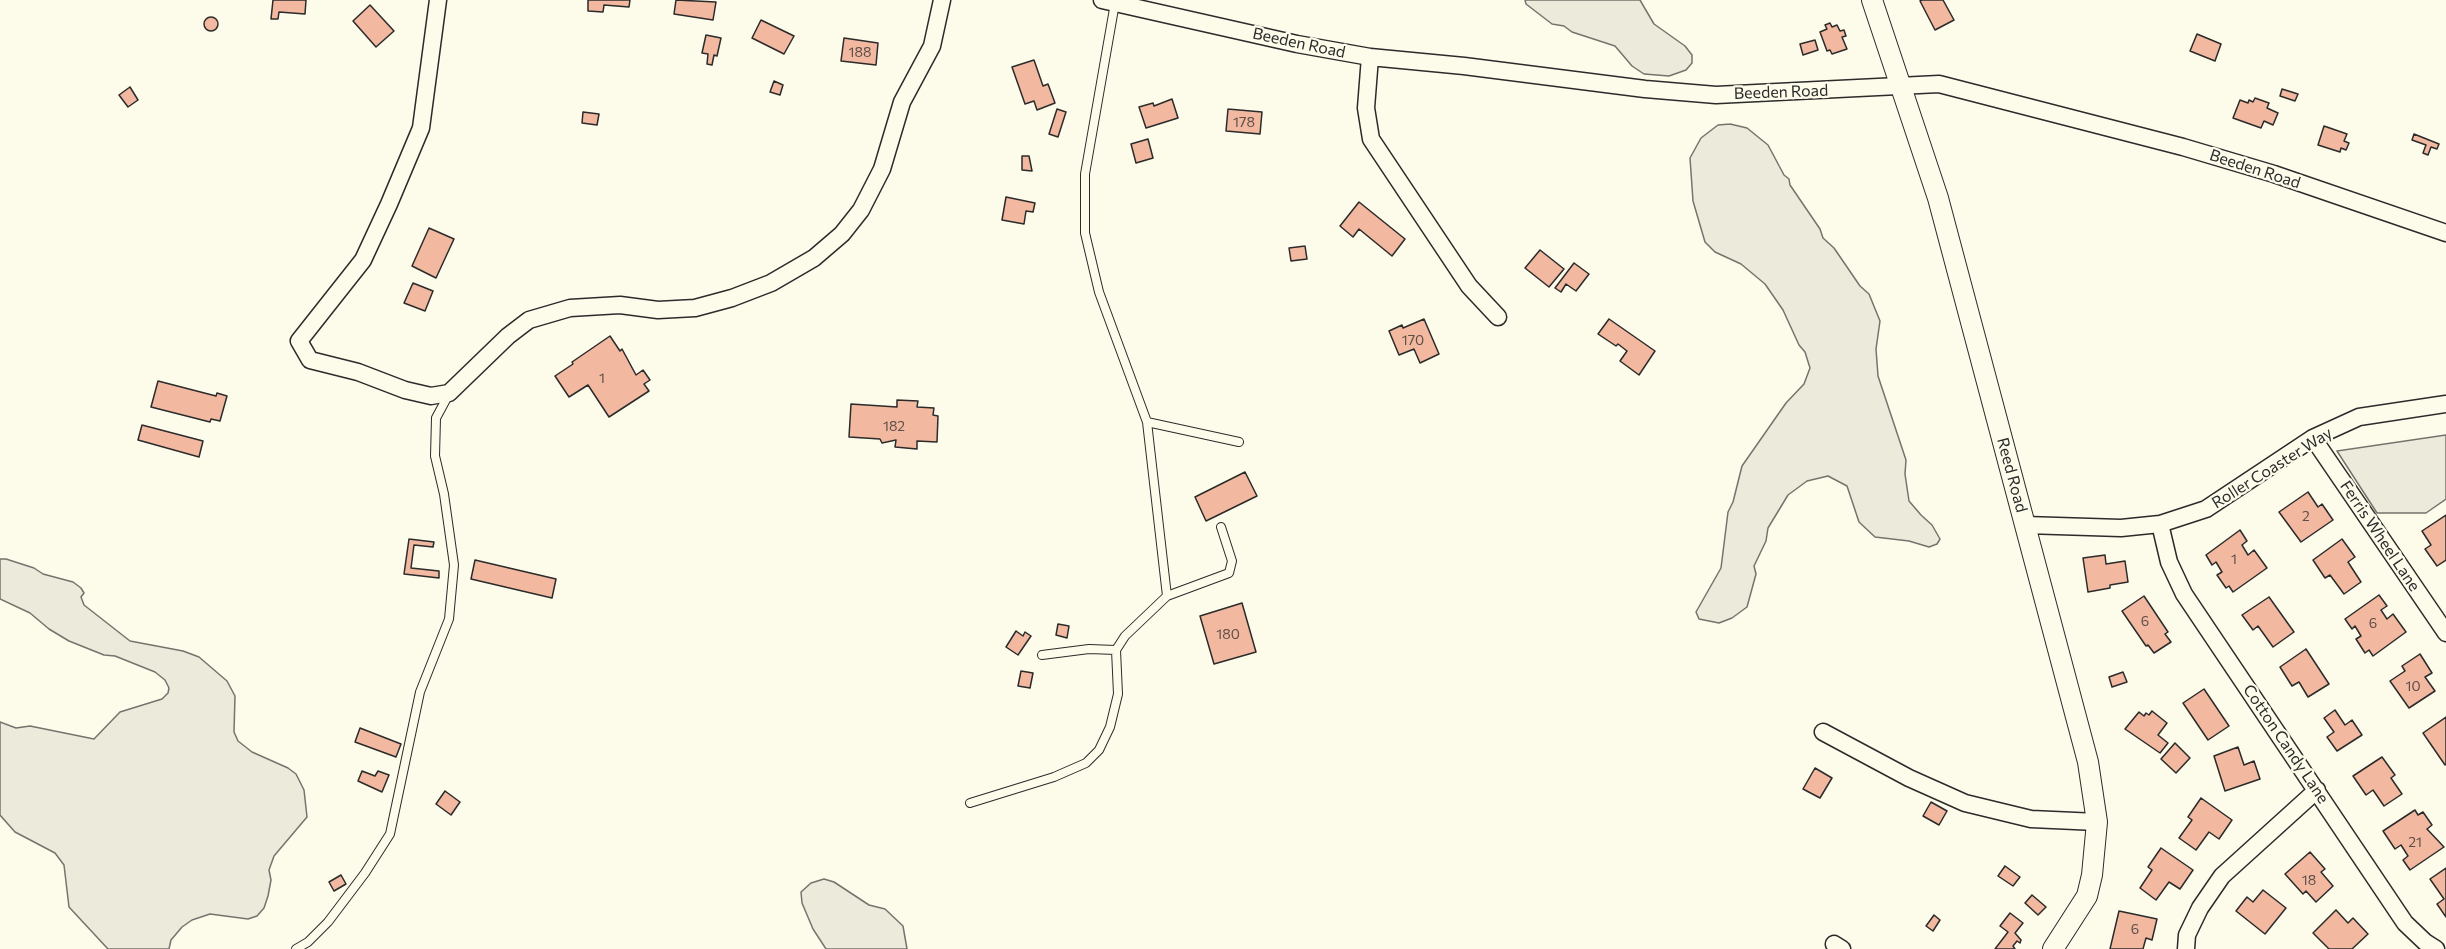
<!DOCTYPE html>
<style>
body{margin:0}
canvas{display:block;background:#fdfbea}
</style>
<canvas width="2446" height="949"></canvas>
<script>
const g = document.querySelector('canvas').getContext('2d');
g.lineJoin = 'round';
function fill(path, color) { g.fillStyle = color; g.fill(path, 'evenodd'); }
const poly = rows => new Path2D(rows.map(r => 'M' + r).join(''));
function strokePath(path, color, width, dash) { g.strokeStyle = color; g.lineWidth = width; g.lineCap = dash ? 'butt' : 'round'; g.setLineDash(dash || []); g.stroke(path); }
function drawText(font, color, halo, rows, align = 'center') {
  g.font = font + ' Commissioner,sans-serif'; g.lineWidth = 4.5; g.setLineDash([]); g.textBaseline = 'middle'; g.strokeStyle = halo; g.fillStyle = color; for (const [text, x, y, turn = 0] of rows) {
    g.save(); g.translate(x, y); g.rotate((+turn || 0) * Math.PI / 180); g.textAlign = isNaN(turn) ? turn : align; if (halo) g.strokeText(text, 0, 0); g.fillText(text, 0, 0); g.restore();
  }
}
const green = poly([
 [1525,0,1640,0,1654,24,1685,46,1692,55,1692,63,1686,70,1669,76,1644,74,1632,66,1615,46,1572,32,1564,26,1552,24,1526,4,1525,0],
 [1730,124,1747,128,1768,145,1784,175,1789,179,1790,185,1820,229,1823,238,1834,248,1860,286,1869,294,1880,321,1876,349,1878,376,1906,460,1905,474,1909,501,1921,515,1932,525,1940,539,1937,544,1929,547,1909,541,1875,537,1859,522,1847,486,1828,476,1807,481,1788,495,1768,528,1766,541,1754,566,1756,574,1747,607,1732,618,1719,623,1699,619,1696,612,1721,568,1728,512,1733,502,1742,466,1786,403,1804,384,1810,368,1805,352,1799,345,1783,310,1765,284,1741,264,1715,252,1705,242,1693,201,1690,158,1701,138,1718,125,1730,124],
 [2446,435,2446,499,2426,513,2377,513,2337,451,2446,435],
 [0,559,6,559,34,568,43,574,73,582,81,588,84,593,81,597,84,605,130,641,183,651,199,657,227,681,235,696,234,732,238,741,252,752,288,768,296,774,304,790,307,817,274,856,269,870,271,880,268,896,264,908,257,916,248,919,210,914,192,920,182,927,171,940,169,949,108,949,69,907,64,865,55,853,15,832,0,815,0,722,16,728,30,726,94,739,120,712,162,699,168,693,169,688,165,680,155,672,115,656,104,655,69,641,49,629,30,613,0,599,0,559],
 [824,879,834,882,869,905,885,909,903,926,907,949,826,949,813,929,802,903,801,892,811,883,824,879]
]);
fill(green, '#ecebdb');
strokePath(green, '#74746e', 1.5);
const building = poly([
 [273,0,306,0,305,14,279,12,278,19,271,19,273,0],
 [588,0,630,0,629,7,604,5,603,12,588,11,588,0],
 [676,0,716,2,713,20,674,14,676,0],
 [1922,0,1943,0,1954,20,1935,30,1920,1,1922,0],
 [370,5,394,31,376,47,353,21,370,5],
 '204 24a7 7 0 1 1 14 0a7 7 0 1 1-14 0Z',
 [761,20,794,36,784,54,752,38,761,20],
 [1830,23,1832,27,1837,25,1840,31,1844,30,1846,36,1842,37,1847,49,1832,54,1830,50,1827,51,1820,32,1827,29,1825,25,1830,23],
 [2197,34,2221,44,2215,61,2190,51,2197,34],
 [706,35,721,38,717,56,714,55,712,65,707,64,708,54,702,53,706,35],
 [844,38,878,43,876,65,841,61,844,38],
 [1815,40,1818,50,1803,55,1800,44,1815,40],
 [1034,60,1043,86,1048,84,1055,103,1037,110,1034,101,1025,104,1012,67,1034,60],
 [774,81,783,85,780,95,770,92,774,81],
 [130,87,138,100,128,107,119,95,130,87],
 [2282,89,2298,94,2295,101,2280,96,2282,89],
 [2255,98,2269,103,2267,108,2278,113,2273,125,2264,121,2261,128,2233,118,2240,100,2248,103,2249,100,2253,102,2255,98],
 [1172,99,1178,118,1146,128,1139,107,1153,103,1154,106,1172,99],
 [1057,109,1066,112,1058,137,1049,134,1057,109],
 [1228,109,1262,112,1260,134,1226,131,1228,109],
 [583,112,599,114,597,125,582,123,583,112],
 [2324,126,2347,134,2344,141,2349,143,2346,150,2341,148,2340,152,2318,145,2324,126],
 [2414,134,2439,144,2437,149,2431,147,2428,155,2423,153,2426,145,2412,140,2414,134],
 [1148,139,1153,158,1136,163,1131,144,1148,139],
 [1022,156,1029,156,1032,171,1022,170,1022,156],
 [1006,197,1035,203,1033,212,1026,211,1024,224,1002,220,1006,197],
 [1359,202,1405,239,1392,256,1359,229,1353,237,1340,226,1359,202],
 [429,228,454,239,436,278,412,266,429,228],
 [1305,246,1307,259,1291,261,1289,248,1305,246],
 [1540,250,1564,269,1549,287,1525,268,1540,250],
 [1574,263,1589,274,1576,291,1566,284,1561,292,1555,288,1574,263],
 [413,283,433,291,425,311,404,303,413,283],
 [1424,319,1439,354,1420,363,1414,349,1399,355,1389,331,1402,325,1403,328,1424,319],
 [1609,319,1655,351,1639,375,1620,361,1627,351,1618,344,1616,346,1598,334,1609,319],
 [610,336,620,351,622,349,636,375,643,370,650,380,644,384,649,391,609,417,588,385,569,397,555,376,573,364,572,362,610,336],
 [158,381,216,396,217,393,227,396,220,421,211,419,210,422,151,407,158,381],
 [897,400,918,401,917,407,934,408,933,415,938,416,937,442,917,441,917,449,895,447,896,440,882,443,880,439,849,437,851,404,897,407,897,400],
 [142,425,203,441,199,457,138,440,142,425],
 [1245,472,1257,496,1206,521,1195,497,1245,472],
 [2308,492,2318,507,2322,504,2333,520,2301,542,2279,512,2308,492],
 [2446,515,2446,560,2437,566,2425,549,2431,545,2422,531,2446,515],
 [2240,530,2247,541,2242,545,2248,555,2254,550,2267,568,2233,592,2229,586,2226,588,2217,575,2222,572,2216,562,2212,565,2206,555,2240,530],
 [409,539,434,542,433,547,414,545,411,568,439,571,439,578,404,574,409,539],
 [2342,539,2355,557,2348,562,2361,582,2344,594,2330,575,2325,578,2313,560,2342,539],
 [2105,555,2106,564,2125,561,2128,582,2110,585,2110,588,2088,592,2083,558,2105,555],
 [475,560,556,579,552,598,471,579,475,560],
 [2379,595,2387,606,2381,610,2387,619,2393,614,2406,632,2373,656,2369,650,2365,653,2356,639,2361,636,2355,626,2352,629,2345,619,2379,595],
 [2144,596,2168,632,2165,634,2171,642,2154,653,2148,645,2146,646,2122,611,2144,596],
 [2269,597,2294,632,2273,647,2258,626,2253,630,2242,615,2269,597],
 [1242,603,1256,652,1214,664,1200,616,1242,603],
 [1058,624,1069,626,1067,638,1056,635,1058,624],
 [1016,631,1023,636,1025,632,1031,636,1018,655,1006,647,1016,631],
 [2306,649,2329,684,2308,697,2299,682,2292,686,2280,667,2306,649],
 [2420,654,2432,673,2425,677,2435,691,2409,708,2390,681,2405,671,2402,666,2420,654],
 [1021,671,1033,673,1030,688,1018,686,1021,671],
 [2123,672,2127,682,2112,687,2109,677,2123,672],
 [2204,689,2229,726,2208,740,2183,703,2204,689],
 [2335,710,2345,725,2352,720,2362,735,2337,751,2327,737,2334,732,2324,718,2335,710],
 [2152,711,2167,723,2158,735,2168,743,2160,753,2125,729,2139,712,2144,716,2146,713,2149,715,2152,711],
 [2446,717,2446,764,2445,765,2423,733,2446,717],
 [360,728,401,744,396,757,355,742,360,728],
 [2175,743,2190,758,2176,773,2161,759,2175,743],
 [2238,747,2244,765,2254,761,2260,779,2225,791,2214,756,2238,747],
 [2382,757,2395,775,2391,778,2402,794,2384,806,2373,790,2366,795,2353,776,2382,757],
 [1815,768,1832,778,1820,798,1803,789,1815,768],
 [362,771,375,776,378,771,389,775,382,792,358,781,362,771],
 [445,791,460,802,451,815,436,804,445,791],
 [2201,798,2232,820,2219,839,2209,832,2196,850,2179,838,2192,820,2188,817,2201,798],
 [1931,802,1947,811,1939,825,1923,816,1931,802],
 [2415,810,2418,815,2423,812,2432,825,2427,829,2444,847,2410,870,2403,860,2408,856,2401,845,2395,849,2383,831,2415,810],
 [2161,848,2193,870,2180,889,2169,882,2156,900,2140,888,2152,870,2148,867,2161,848],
 [2310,852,2325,869,2321,872,2333,886,2316,902,2306,891,2303,894,2285,874,2310,852],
 [2005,866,2020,877,2013,886,1998,876,2005,866],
 [2446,868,2446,917,2437,904,2444,899,2430,879,2446,868],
 [341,875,346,884,334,891,329,882,341,875],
 [2263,890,2286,908,2265,934,2236,911,2247,897,2253,902,2263,890],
 [2032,895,2046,907,2038,915,2025,903,2032,895],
 [2336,910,2348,923,2353,918,2368,934,2352,949,2329,949,2313,933,2336,910],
 [2119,911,2157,919,2152,940,2146,938,2143,949,2110,949,2119,911],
 [2010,913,2023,923,2015,933,2021,940,2020,943,2017,941,2013,946,2015,949,1995,949,2008,932,2000,926,2010,913],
 [1934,915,1940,920,1933,931,1926,926,1934,915]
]);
fill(building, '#f2b8a0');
strokePath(building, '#2b2b2b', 1.5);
const service = poly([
 [1115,3,1085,174,1085,233,1099,292,1147,422,1239,442],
 [1147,422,1167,596,1229,573,1232,561,1221,527],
 [1042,655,1089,649,1116,650],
 [970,803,1054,777,1086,763,1099,750,1110,727,1118,694,1116,650,1125,636,1167,596],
 [296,949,308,942,328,922,365,873,390,834,420,692,449,619,454,565,444,494,435,456,436,418,449,394]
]);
const minor = poly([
 [438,0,421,128,389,204,363,260,299,341,310,360,358,372,405,390,431,396,449,393,508,336,529,320,570,308,620,305,658,310,695,308,732,298,771,283,814,258,842,234,861,210,882,169,902,102,932,46,942,0],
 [1102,0,1297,44,1370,57,1464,66,1645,89,1716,95,1939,84,2183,147,2274,174,2446,233],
 [1370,57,1366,108,1371,139,1469,286,1498,317],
 [2313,438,2446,633],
 [2160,524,2169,562,2184,594,2405,923,2425,942,2436,949],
 [2025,525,2121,528,2160,524,2206,509,2313,438,2359,417,2446,404],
 [1823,732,1909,778,1965,803,2031,819,2097,822],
 [1834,944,1842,949],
 [2186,949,2187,935,2200,908,2222,876,2317,790]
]);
const tertiary = poly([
 [1872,0,1938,198,2088,762,2097,822,2092,875,2087,896,2053,949]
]);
strokePath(service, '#2b2b2b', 10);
strokePath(minor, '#2b2b2b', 19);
strokePath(tertiary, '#2b2b2b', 22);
strokePath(service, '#fdfbea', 8);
strokePath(minor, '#fdfbea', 16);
strokePath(tertiary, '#fdfbea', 20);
drawText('14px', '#5d4e48', null, [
 ["188",860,52],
 ["178",1244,122],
 ["170",1413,340],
 ["1",602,378],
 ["182",894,426],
 ["2",2306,516],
 ["1",2234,559],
 ["6",2145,621],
 ["6",2373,623],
 ["180",1228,634],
 ["10",2413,686],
 ["21",2415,842],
 ["18",2309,880],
 ["6",2135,929]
]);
drawText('16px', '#2b2b2b', '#fdfbea', [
 ["Beeden Road",1299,43,12],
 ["Beeden Road",1781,92,-2],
 ["Beeden Road",2255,169,18],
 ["Roller Coaster Way",2272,468,-32],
 ["Reed Road",2012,475,75],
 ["Ferris Wheel Lane",2380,536,56],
 ["Cotton Candy Lane",2286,744,56]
]);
</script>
